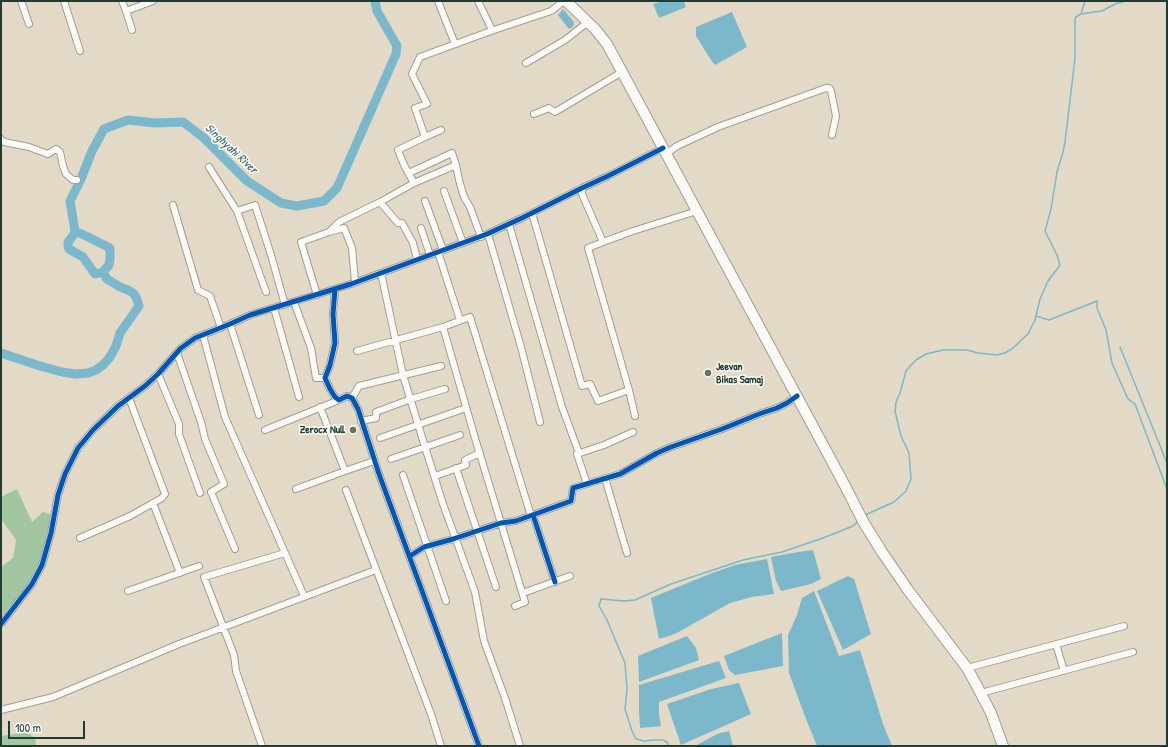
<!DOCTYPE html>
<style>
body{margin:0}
#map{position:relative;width:1168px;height:747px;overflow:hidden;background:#e2d9c6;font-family:"Patrick Hand",sans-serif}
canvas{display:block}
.frame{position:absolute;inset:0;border:2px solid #1f3d34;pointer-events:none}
.scale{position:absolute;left:8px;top:721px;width:77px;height:18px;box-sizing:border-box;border:2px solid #1f3d34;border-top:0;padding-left:5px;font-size:12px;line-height:14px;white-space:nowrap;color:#1f3d34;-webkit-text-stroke:3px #fdfcf7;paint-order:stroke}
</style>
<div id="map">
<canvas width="1168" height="747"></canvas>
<div class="frame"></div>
<div class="scale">100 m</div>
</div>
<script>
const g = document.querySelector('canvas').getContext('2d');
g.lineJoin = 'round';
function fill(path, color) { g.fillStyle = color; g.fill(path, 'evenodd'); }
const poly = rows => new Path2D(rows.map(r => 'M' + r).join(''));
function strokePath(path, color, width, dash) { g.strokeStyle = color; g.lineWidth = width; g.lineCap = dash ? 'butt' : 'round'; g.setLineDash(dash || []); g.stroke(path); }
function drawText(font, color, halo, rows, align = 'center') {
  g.font = font + ' "Patrick Hand",sans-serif'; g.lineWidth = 3; g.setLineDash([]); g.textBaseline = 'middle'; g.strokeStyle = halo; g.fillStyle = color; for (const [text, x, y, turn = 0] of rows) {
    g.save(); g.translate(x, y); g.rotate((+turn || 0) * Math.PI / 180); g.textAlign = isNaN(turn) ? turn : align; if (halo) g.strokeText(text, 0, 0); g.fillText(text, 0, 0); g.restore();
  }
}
fill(poly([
 [17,489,32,522,43,512,52,515,48,536,39,565,29,585,1,616,1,567,13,558,16,540,1,519,1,497],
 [27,732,35,738,36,746,1,746,1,736]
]), '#a2c7a0');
fill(poly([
 [662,1,684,1,686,7,659,18,653,4],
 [563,9,574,22,573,27,569,29,558,15],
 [732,12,747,47,715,65,711,60,696,36,696,27],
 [813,550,821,579,811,584,781,591,776,581,771,557,798,552],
 [767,559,774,594,752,597,730,603,675,634,659,639,651,598,707,575,735,565],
 [848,576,854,579,871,634,843,650,817,591],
 [814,591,839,656,860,650,883,724,892,746,817,746,806,719,789,673,788,635,797,615,802,598],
 [782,633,783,666,735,675,729,670,724,656],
 [687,636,696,648,699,660,639,682,638,656],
 [719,661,726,678,659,702,659,714,661,726,640,728,639,710,639,685],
 [739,683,751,714,681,745,667,704,711,689],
 [729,731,733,746,695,746,717,734]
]), '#7bb8cb');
strokePath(poly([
 [1081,14,1085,1],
 [1036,316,1049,320,1097,301,1097,308,1106,330,1112,363,1128,399,1135,404,1167,489],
 [1120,347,1167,463],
 [865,515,894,502,906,491,911,479,909,453,901,436,895,411,896,402,900,393,906,371,911,365,916,360,926,354,943,350,967,350,978,353,997,355,1005,353,1013,348,1028,334,1035,320,1040,299,1048,281,1060,265,1057,255,1045,231,1051,209,1057,172,1063,152,1065,142,1075,58,1075,19,1076,17,1081,14,1102,11,1115,4,1126,1],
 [668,746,668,743,663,740,653,740,644,741,636,739,632,731,625,709,627,689,625,663,607,620,599,606,601,599,624,601,635,600,671,584,743,560,782,552,823,538,853,526,859,520]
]), '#7bb8cb', 1.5);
strokePath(poly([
 [75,231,72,237,68,242,68,246,69,249,83,257,95,274,103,272],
 [1,353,40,366,62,372,75,374,88,373,96,370,103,365,110,357,116,346,120,333,139,306,136,297,133,293,128,290,120,287,107,279,103,272,109,265,110,258,110,248,86,236,75,231,70,201,81,179,92,151,104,129,128,120,156,123,183,122,204,138,247,181,281,203,297,206,324,201,337,188,396,54,397,46,377,11,375,1]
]), '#7bb8cb', 9);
const minor = poly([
 [21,1,29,24],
 [64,1,80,51],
 [122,1,126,11,153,1],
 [438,1,455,44],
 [126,11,132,30],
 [491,31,551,11,564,1],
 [526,63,565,40,588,22],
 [534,114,549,108,555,112,622,72],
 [425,137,441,130],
 [1,139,4,142,29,147,48,154,56,149,60,152,63,166,66,174,73,180,77,180],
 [666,154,677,146,718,127,826,88,829,88,831,91,836,116,832,135],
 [209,167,237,211,266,292],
 [409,173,452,153,456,165,459,180,464,197,470,207,481,237],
 [414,183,456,165],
 [582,188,582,194,603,242,588,248,629,390,635,416],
 [444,191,463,243],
 [425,201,443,250],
 [173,205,198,290,210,296,221,328],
 [237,211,255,205,271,255,285,305],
 [532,213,582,386,590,384,598,401,629,390],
 [509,224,562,407,579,453],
 [421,228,430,255],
 [488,234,521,347,540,422],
 [603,242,633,231,697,211],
 [438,252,460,320],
 [417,259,413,243,402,223,398,223,380,202,414,183,404,165,398,150,425,137,415,108,427,104,412,74,420,57,491,31,491,28,478,1],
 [381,273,403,375,425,447,443,504,475,592,484,641,505,698,520,746],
 [355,282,352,248,344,228,329,232,339,222,380,202],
 [335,289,333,314,335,343,330,365,325,378,330,389,335,397,339,400,347,396,352,398,358,409,379,474,479,746],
 [317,295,301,242,329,232],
 [294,302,311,348,316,378,325,378],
 [274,308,299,397],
 [230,324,259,415],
 [443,327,475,438,525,602,515,606],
 [203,335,225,417,304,596],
 [357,351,443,327,470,317,531,516],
 [177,353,201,422,205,439,224,484,211,492,235,549],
 [158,374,179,424,179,434,200,493],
 [352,398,359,386,441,366],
 [320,407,345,471],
 [361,421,376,418,376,412,411,399,445,389],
 [265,430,339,400],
 [380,438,466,408],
 [391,459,460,435],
 [456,468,496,587],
 [403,475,446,601],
 [435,476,466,465,465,460,480,453],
 [605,478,627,553],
 [587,484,577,454,604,445,633,432],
 [296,489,345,471,374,461],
 [346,490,431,714,441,746],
 [153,503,180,573],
 [533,515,555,582],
 [80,538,130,516,162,498,165,494,129,398],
 [410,556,424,547,453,539,501,523,516,521,571,501,573,488,620,474,657,453,671,447,722,429,759,414,777,408,787,403,797,396],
 [128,591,199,566],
 [523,593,570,576],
 [1,624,32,584,42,565,51,533,58,495,65,474,78,448,93,430,118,406,145,386,158,374,181,348,195,338,230,324,250,315,351,284,487,234,522,218,582,188,608,176,663,148],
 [1056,644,1064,671],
 [967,668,1124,626],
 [981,693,1133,652],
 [1,710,53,697,179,644,373,571],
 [262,746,236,671,234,655,204,577,285,553]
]);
const primary = poly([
 [566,1,595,29,607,44,843,482,864,523,882,552,908,590,967,668,977,686,991,713,1003,746]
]);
strokePath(minor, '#a09f93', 8);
strokePath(primary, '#a09f93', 12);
strokePath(minor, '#fbf9f6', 6);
strokePath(primary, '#fbf9f6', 10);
strokePath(poly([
 [335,289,333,314,335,343,330,365,325,378,330,389,335,397,339,400,347,396,352,398,358,409,379,474,479,746],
 [533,515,555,582],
 [410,556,424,547,453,539,501,523,516,521,571,501,573,488,620,474,657,453,671,447,722,429,759,414,777,408,787,403,797,396],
 [1,624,32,584,42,565,51,533,58,495,65,474,78,448,93,430,118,406,145,386,158,374,181,348,195,338,230,324,250,315,351,284,487,234,522,218,582,188,608,176,663,148]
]), '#0057b8', 5);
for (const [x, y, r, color] of [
 [708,373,4,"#637467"],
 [353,430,4,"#637467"]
]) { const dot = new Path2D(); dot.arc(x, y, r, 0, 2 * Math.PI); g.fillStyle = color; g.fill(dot); strokePath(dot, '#fdfcf7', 1.5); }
drawText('bold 11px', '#1f3d34', '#fdfcf7', [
 ["Jeevan",716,367],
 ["Bikas Samaj",716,380],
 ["Zerocx Null",345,430,"right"]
], 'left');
drawText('italic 12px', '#30636a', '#fdfcf7', [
 ["Singhyahi River",231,149,43]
]);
</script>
